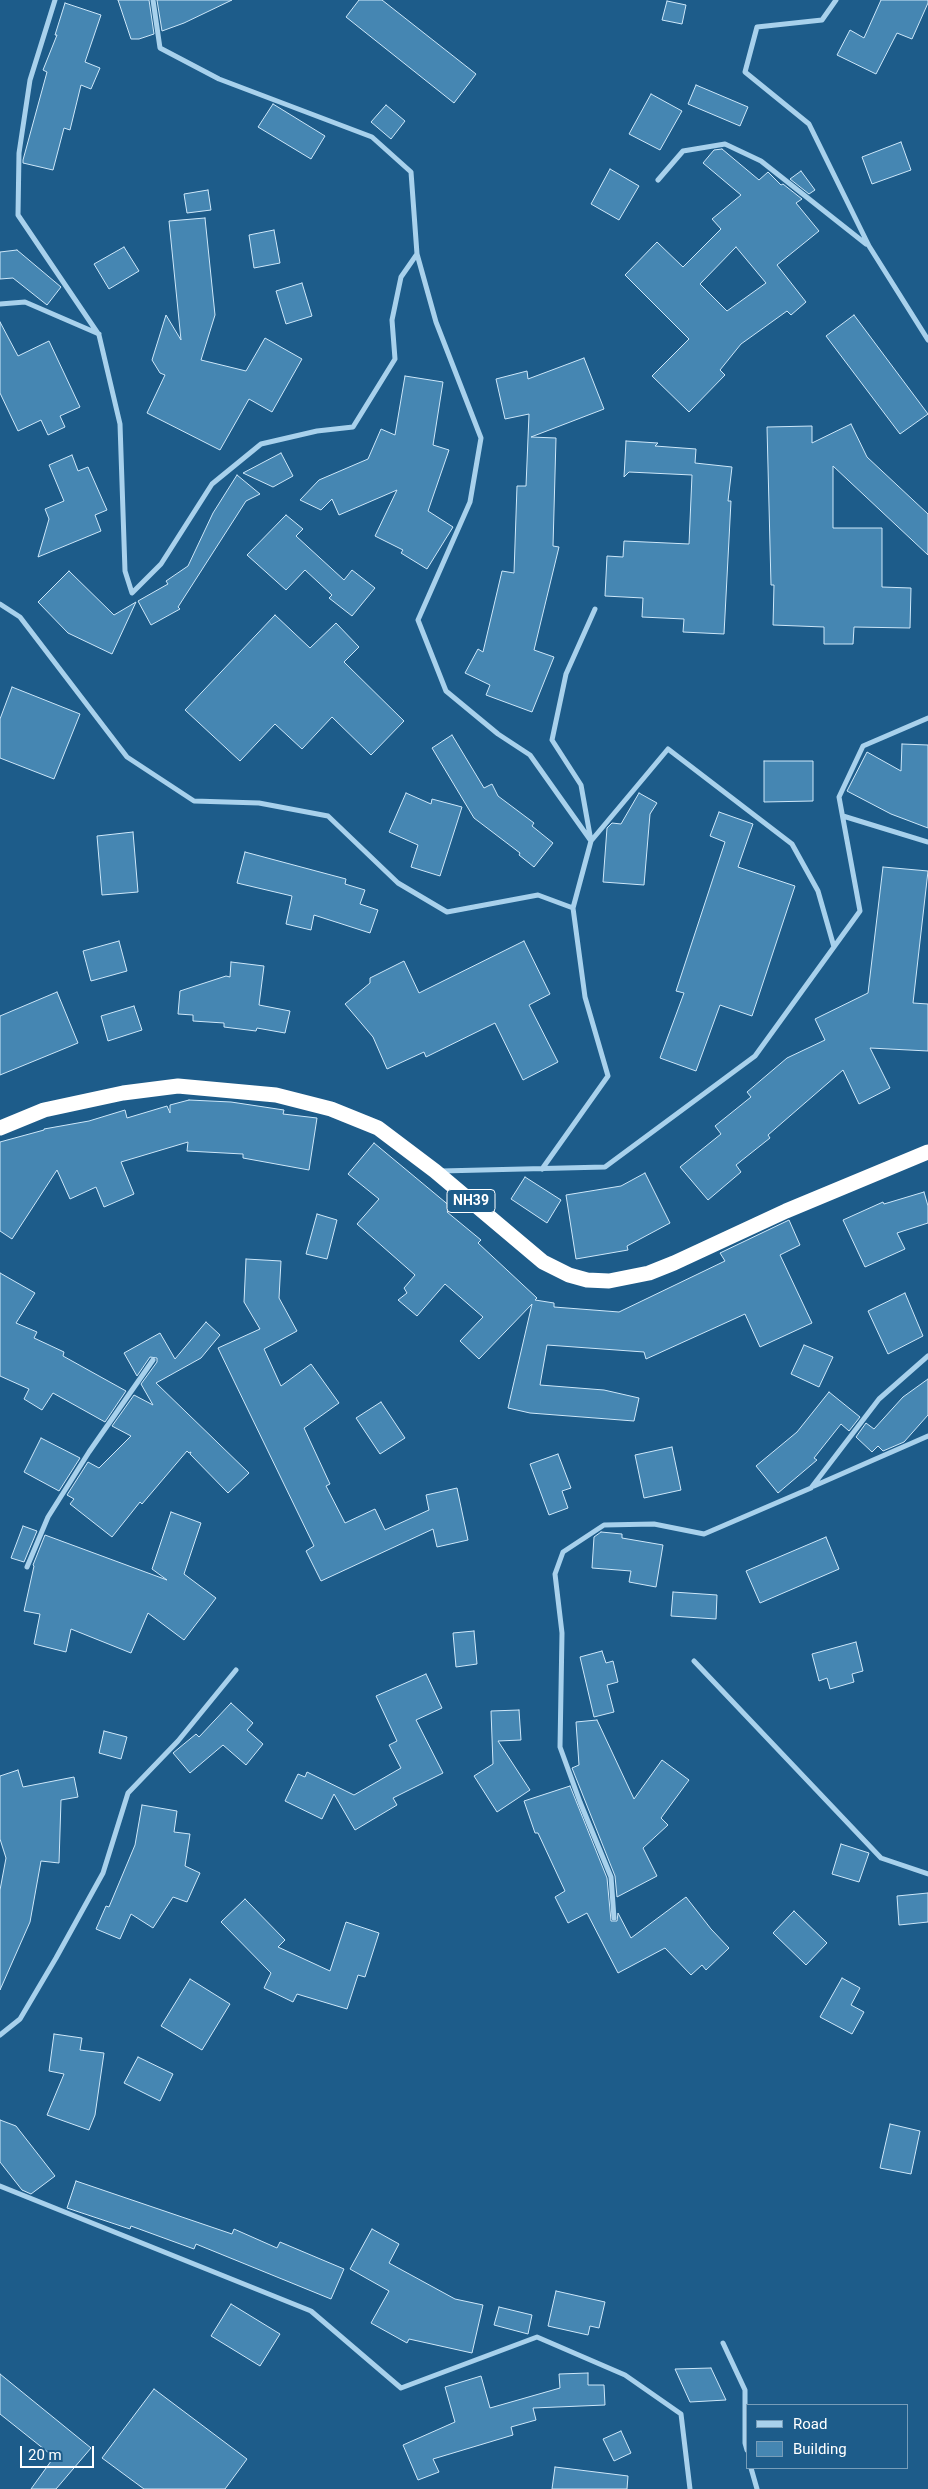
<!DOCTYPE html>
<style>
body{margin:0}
#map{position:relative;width:928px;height:2489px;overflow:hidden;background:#1d5c8a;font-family:Roboto,sans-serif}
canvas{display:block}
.legend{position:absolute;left:746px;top:2404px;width:162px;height:65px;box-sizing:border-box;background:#1d5c8a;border:1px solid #779db9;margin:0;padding:6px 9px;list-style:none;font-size:15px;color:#fff}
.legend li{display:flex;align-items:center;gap:10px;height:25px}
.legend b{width:25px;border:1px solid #779db9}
.scale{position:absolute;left:20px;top:2446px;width:74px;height:22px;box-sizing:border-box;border:2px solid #fff;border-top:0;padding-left:6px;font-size:15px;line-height:18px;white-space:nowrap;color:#fff;-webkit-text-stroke:4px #1d5c8a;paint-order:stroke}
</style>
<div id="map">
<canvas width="928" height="2489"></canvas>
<ul class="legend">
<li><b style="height:6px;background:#a8d1ec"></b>Road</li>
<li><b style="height:14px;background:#4586b2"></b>Building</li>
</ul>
<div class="scale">20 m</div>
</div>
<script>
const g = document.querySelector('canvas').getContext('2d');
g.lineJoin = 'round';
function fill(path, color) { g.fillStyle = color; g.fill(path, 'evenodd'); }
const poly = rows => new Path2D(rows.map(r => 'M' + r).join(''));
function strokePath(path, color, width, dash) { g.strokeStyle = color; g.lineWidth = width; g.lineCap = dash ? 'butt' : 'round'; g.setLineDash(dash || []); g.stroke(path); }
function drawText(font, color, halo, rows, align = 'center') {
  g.font = font + ' Roboto,sans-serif'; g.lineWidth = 4; g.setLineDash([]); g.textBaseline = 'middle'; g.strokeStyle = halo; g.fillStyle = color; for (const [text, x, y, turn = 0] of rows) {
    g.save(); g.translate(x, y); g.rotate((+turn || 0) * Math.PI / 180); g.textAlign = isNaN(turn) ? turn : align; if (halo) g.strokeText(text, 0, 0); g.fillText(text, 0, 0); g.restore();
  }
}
const building = poly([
 [118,0,149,0,154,34,139,39,131,39,118,0],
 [157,0,232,0,184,23,162,31,157,0],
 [359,0,382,0,476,74,454,103,346,17,359,0],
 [881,0,928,0,928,3,912,39,897,33,876,74,837,55,850,30,864,38,881,0],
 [667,1,686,5,682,24,662,20,667,1],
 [65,3,101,15,85,62,100,68,91,89,81,85,70,130,64,128,53,170,23,163,23,160,47,72,43,70,57,35,55,35,65,3],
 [696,85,748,107,740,126,688,104,696,85],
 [651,94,682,111,660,150,629,134,651,94],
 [273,104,325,136,311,159,258,127,273,104],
 [386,105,405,121,391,139,371,122,386,105],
 [901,142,911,170,872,184,862,157,901,142],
 [722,149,759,180,768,172,781,185,783,184,802,199,796,203,819,231,777,265,806,302,791,315,787,311,741,344,720,370,725,375,689,412,652,376,689,339,625,275,657,242,683,267,721,229,712,219,741,195,703,163,714,150,722,149],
 [736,247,766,283,727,311,700,284,736,247],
 [610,169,639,186,619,220,591,204,610,169],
 [801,171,815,190,809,194,790,179,801,171],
 [208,190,211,210,187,213,184,194,208,190],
 [205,218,215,315,201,360,246,371,265,338,302,359,272,412,249,399,220,450,147,413,165,375,160,373,152,360,166,315,181,340,169,221,205,218],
 [274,230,280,263,254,268,249,235,274,230],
 [124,247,139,271,109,289,94,264,124,247],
 [17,250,61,287,47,305,13,278,0,279,0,252,17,250],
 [302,283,312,316,286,324,276,291,302,283],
 [854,315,928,414,900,434,826,336,854,315],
 [0,322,18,356,49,341,80,407,60,416,65,427,48,435,41,420,18,431,0,393,0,322],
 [584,358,604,409,531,437,556,438,553,546,559,547,534,650,554,657,532,712,486,695,490,685,465,673,478,649,483,652,502,571,514,573,517,486,526,486,529,414,505,419,496,379,527,371,528,379,584,358],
 [405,376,443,382,433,445,449,450,428,511,453,527,427,569,401,553,403,550,375,536,397,490,339,515,332,499,321,510,300,500,319,480,368,459,381,429,395,435,405,376],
 [851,424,867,457,928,514,928,555,833,466,833,528,882,528,882,587,911,588,910,628,854,627,853,644,824,644,824,627,773,625,774,585,771,585,767,427,812,426,812,443,851,424],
 [626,441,658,443,655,446,696,449,695,463,732,467,728,501,731,501,724,634,683,632,684,619,642,617,643,598,605,596,607,556,623,557,624,541,689,544,692,475,629,472,624,477,626,441],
 [281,453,293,476,273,487,243,473,281,453],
 [72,455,78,471,88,467,107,510,95,515,101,531,38,557,49,519,45,509,64,501,49,465,72,455],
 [237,475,260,494,246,501,178,607,180,609,151,625,138,601,168,584,166,581,188,566,213,513,237,475],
 [286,515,303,529,296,536,344,580,352,570,375,588,352,616,329,598,332,595,305,570,286,590,247,555,286,515],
 [69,571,114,615,136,602,112,654,68,633,38,602,69,571],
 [275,615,310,648,336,623,359,647,344,662,404,721,371,755,332,717,302,749,275,724,240,761,185,710,275,615],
 [12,687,80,714,54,779,0,758,0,719,12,687],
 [452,735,484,788,492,784,498,796,534,823,532,826,553,843,534,867,519,855,520,853,474,818,432,748,452,735],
 [902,744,928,745,928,828,891,814,847,791,867,752,901,771,902,744],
 [764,761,813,761,813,801,764,802,764,761],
 [406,793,431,804,432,799,462,807,440,876,411,867,418,845,389,832,406,793],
 [639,793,657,803,650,814,644,885,603,882,607,828,612,823,621,824,639,793],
 [719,812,753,824,738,867,795,886,752,1016,720,1005,696,1071,660,1058,684,993,676,991,725,842,710,836,719,812],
 [133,832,138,892,102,895,97,836,133,832],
 [245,852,346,879,345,884,365,890,360,904,378,910,370,933,314,915,311,930,286,924,292,896,237,883,245,852],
 [883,867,928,871,913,1003,928,1004,928,1051,870,1048,890,1088,859,1104,843,1070,768,1135,770,1138,736,1165,741,1172,708,1200,680,1167,721,1134,715,1126,751,1097,747,1092,787,1058,825,1040,815,1019,868,993,883,867],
 [119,941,127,971,91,981,83,951,119,941],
 [524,941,550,994,529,1005,558,1062,523,1080,495,1023,426,1057,424,1052,387,1069,373,1037,345,1004,370,983,370,978,404,961,419,993,524,941],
 [231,962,264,966,259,1005,290,1011,285,1033,257,1028,256,1031,224,1027,224,1023,193,1021,193,1015,178,1014,180,991,226,976,230,977,231,962],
 [57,992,78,1043,0,1075,0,1016,57,992],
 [134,1006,142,1030,108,1041,101,1016,134,1006],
 [189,1100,231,1102,284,1110,283,1114,317,1118,309,1170,243,1158,243,1154,187,1151,188,1142,121,1162,134,1194,104,1207,96,1187,70,1199,57,1170,12,1239,0,1231,0,1142,44,1130,44,1129,89,1121,125,1110,127,1118,167,1106,170,1113,170,1105,189,1100],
 [374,1143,451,1207,447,1212,481,1240,478,1243,537,1298,535,1300,554,1303,554,1307,619,1312,725,1261,720,1253,789,1220,800,1245,780,1255,812,1323,760,1347,745,1314,646,1359,644,1352,547,1345,540,1385,604,1390,639,1398,634,1421,530,1413,508,1408,532,1304,479,1359,460,1341,483,1317,445,1284,417,1316,398,1300,407,1293,404,1288,415,1275,357,1224,379,1199,348,1174,374,1143],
 [645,1173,670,1223,627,1246,628,1250,576,1259,566,1195,621,1186,645,1173],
 [525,1177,561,1200,547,1223,511,1199,525,1177],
 [924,1192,928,1206,928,1223,897,1233,905,1249,865,1267,843,1220,883,1202,884,1204,924,1192],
 [317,1214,337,1220,327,1259,306,1254,317,1214],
 [246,1259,281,1261,279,1298,297,1331,264,1349,281,1386,311,1364,339,1403,304,1428,330,1484,326,1486,345,1523,375,1509,385,1530,429,1510,426,1495,457,1488,468,1540,437,1547,433,1529,321,1581,306,1551,314,1546,218,1348,260,1329,244,1302,246,1259],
 [0,1273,35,1293,16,1323,37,1332,34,1338,64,1352,63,1356,126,1391,105,1422,53,1393,42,1410,24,1399,29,1389,0,1376,0,1273],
 [905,1293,923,1336,888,1354,868,1311,905,1293],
 [206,1322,220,1335,201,1358,156,1383,249,1473,228,1493,190,1454,191,1452,189,1453,187,1451,142,1504,140,1502,112,1537,70,1504,74,1499,67,1495,88,1462,99,1468,131,1436,112,1426,134,1395,153,1405,141,1384,157,1362,157,1358,150,1357,137,1376,124,1353,160,1333,175,1359,206,1322],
 [804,1345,833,1357,819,1387,791,1374,804,1345],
 [928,1379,928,1415,904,1442,883,1451,878,1446,872,1452,856,1437,866,1423,874,1429,903,1397,928,1379],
 [829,1392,860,1417,849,1431,841,1424,814,1458,817,1460,778,1493,756,1466,797,1432,829,1392],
 [381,1402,405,1438,380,1454,356,1418,381,1402],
 [41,1438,80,1458,59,1491,24,1472,41,1438],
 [672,1447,681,1490,644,1498,635,1455,672,1447],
 [558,1454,571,1488,562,1491,568,1508,549,1515,530,1464,558,1454],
 [171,1512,201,1523,184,1574,216,1598,184,1640,148,1613,131,1653,71,1629,66,1652,34,1644,40,1614,24,1611,34,1566,33,1565,45,1535,167,1580,152,1569,171,1512],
 [23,1526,37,1531,24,1562,11,1558,23,1526],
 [601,1532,622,1534,622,1538,663,1545,656,1587,629,1582,631,1571,592,1568,594,1537,601,1532],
 [826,1537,839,1569,760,1603,746,1571,826,1537],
 [673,1592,717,1595,716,1619,671,1616,673,1592],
 [474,1631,477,1664,456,1667,453,1633,474,1631],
 [856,1642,863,1671,852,1674,854,1682,830,1689,827,1678,819,1681,812,1654,856,1642],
 [602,1651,606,1663,613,1661,618,1682,607,1685,614,1712,594,1717,580,1657,602,1651],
 [426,1674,442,1708,416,1720,443,1773,393,1798,397,1805,355,1830,334,1794,322,1819,285,1801,298,1774,305,1777,307,1772,354,1795,401,1768,389,1745,397,1741,376,1696,426,1674],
 [231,1703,253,1723,247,1730,263,1744,246,1765,223,1745,190,1773,173,1753,196,1734,199,1737,231,1703],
 [519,1710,521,1740,498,1741,530,1790,497,1812,474,1776,493,1764,491,1711,519,1710],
 [597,1720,634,1799,662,1760,689,1780,661,1818,668,1825,643,1848,657,1876,617,1897,615,1876,572,1768,579,1765,576,1722,597,1720],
 [104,1731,127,1737,121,1759,99,1753,104,1731],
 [18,1770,23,1787,74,1777,78,1797,61,1800,59,1863,41,1861,30,1922,0,1990,0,1890,6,1858,0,1839,0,1776,18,1770],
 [570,1786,607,1878,611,1921,617,1921,618,1913,631,1938,686,1897,711,1929,729,1948,706,1970,702,1965,691,1975,665,1948,618,1973,587,1913,568,1923,555,1897,565,1891,538,1833,535,1833,524,1801,570,1786],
 [142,1805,177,1811,174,1832,190,1834,185,1866,200,1873,187,1902,173,1897,153,1928,131,1914,120,1939,96,1929,106,1906,109,1907,135,1845,142,1805],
 [841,1844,869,1853,859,1882,832,1874,841,1844],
 [928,1893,928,1922,899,1925,897,1896,928,1893],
 [245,1899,285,1940,278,1947,330,1971,346,1922,379,1933,365,1977,358,1975,347,2009,297,1994,293,2002,264,1988,271,1973,221,1922,245,1899],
 [794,1911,827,1943,806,1965,773,1933,794,1911],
 [842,1978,860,1988,851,2005,864,2012,852,2034,820,2017,842,1978],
 [190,1979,230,2004,202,2050,161,2026,190,1979],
 [54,2034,82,2038,80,2050,104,2053,95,2115,89,2130,47,2115,64,2074,49,2071,54,2034],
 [138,2057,173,2074,160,2101,124,2083,138,2057],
 [0,2120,16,2126,55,2176,31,2194,22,2190,0,2162,0,2120],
 [890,2124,920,2131,911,2174,880,2168,890,2124],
 [76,2181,232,2234,234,2229,277,2248,280,2242,344,2269,331,2299,196,2244,194,2249,131,2226,130,2229,67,2208,76,2181],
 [372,2229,399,2244,389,2263,455,2299,483,2305,472,2353,409,2339,407,2343,371,2323,389,2291,350,2269,372,2229],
 [556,2291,605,2302,599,2328,590,2326,588,2335,548,2326,556,2291],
 [231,2304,280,2334,260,2366,211,2336,231,2304],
 [499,2307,532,2315,528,2334,494,2325,499,2307],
 [711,2368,726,2400,690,2402,675,2369,711,2368],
 [588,2373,588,2385,604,2385,605,2405,533,2408,536,2420,511,2427,513,2435,433,2459,439,2472,418,2480,403,2445,455,2422,445,2387,481,2376,490,2408,560,2388,559,2374,588,2373],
 [0,2374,91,2448,56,2489,31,2489,54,2457,0,2414,0,2374],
 [154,2389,247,2459,225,2489,144,2489,102,2458,154,2389],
 [621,2431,631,2453,614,2461,603,2439,621,2431],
 [555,2467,628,2476,627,2489,552,2489,555,2467]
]);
fill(building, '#4586b2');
strokePath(building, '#cde7f9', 1);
strokePath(poly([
 [55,0,30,80,19,153,18,215,99,335,120,424,125,571,132,593,161,564,212,484,261,444,317,431,353,427,395,359,392,320,401,277,417,254],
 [153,0,160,48,219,79,372,137,411,172,417,254,436,322,481,438,470,502,418,620,446,691,498,734,530,755,591,841,573,908,585,997,608,1076,542,1169],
 [836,0,822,20,757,27,745,72,809,124,869,246,928,340],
 [658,180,683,151,725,144,761,161,866,244],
 [0,304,25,302,99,334],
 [0,604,20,617,127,757,194,801,259,803,328,816,398,883,447,912,538,895,573,908],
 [595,609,566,674,552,740,581,785,591,841,668,749,792,844,818,891,834,947],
 [843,816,928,842],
 [441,1171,605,1167,755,1056,860,911,839,797,863,746,928,718],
 [814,1486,928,1436],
 [27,1567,48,1517,89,1452,153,1360],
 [694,1661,881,1858,928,1874],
 [614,1918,611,1877,580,1802,560,1747,562,1633,555,1574,563,1552,604,1525,654,1524,704,1534,811,1488,879,1399,928,1356],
 [0,2035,20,2019,56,1958,103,1873,128,1793,178,1741,236,1670],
 [0,2186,311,2311,401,2388,537,2337,625,2375,681,2414,690,2489],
 [723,2343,745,2390,745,2443,747,2450],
 [751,2468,757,2489]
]), '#a8d1ec', 5);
strokePath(poly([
 [0,1128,44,1110,123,1093,178,1086,276,1095,331,1109,378,1128,435,1171,543,1262,569,1275,587,1280,609,1281,649,1273,674,1263,786,1211,928,1152]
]), '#fff', 15);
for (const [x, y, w] of [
 [471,1201,48]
]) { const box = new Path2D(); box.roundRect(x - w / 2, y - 11.5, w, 23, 4); g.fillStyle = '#1d5c8a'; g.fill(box); strokePath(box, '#fff', 1); }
drawText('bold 14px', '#fff', null, [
 ["NH39",471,1201]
]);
</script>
